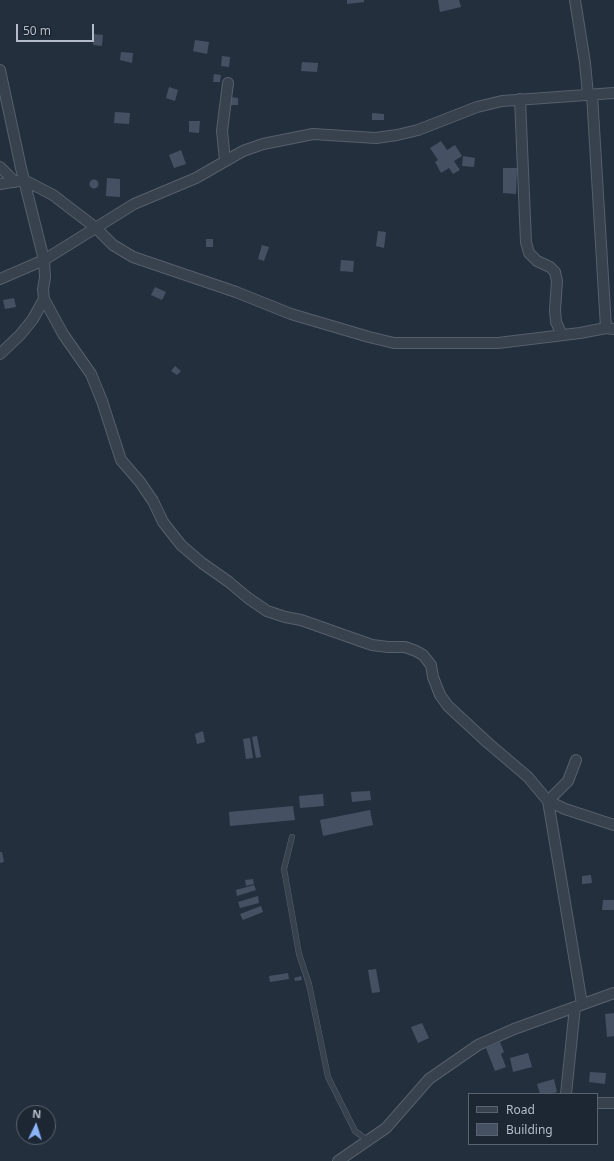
<!DOCTYPE html>
<style>
body{margin:0}
#map{position:relative;width:614px;height:1161px;overflow:hidden;background:#242f3e;font-family:"Noto Sans",sans-serif}
canvas{display:block}
.legend{position:absolute;left:468px;top:1093px;width:130px;height:52px;box-sizing:border-box;background:#1d2633;border:1px solid #59626f;margin:0;padding:5px 7px;list-style:none;font-size:12px;color:#b4bcc9}
.legend li{display:flex;align-items:center;gap:8px;height:20px}
.legend b{width:20px;border:1px solid #59626f}
.north{position:absolute;left:16px;top:1105px;width:40px;height:40px;box-sizing:border-box;background:#1d2633;border:1px solid #59626f;border-radius:50%;rotate:4deg;font-size:11px;font-weight:700;line-height:16px;text-align:center;color:#b4bcc9}
.north::after{content:'';display:block;margin:auto;width:14px;height:18px;background:#8ab4f8;clip-path:polygon(50% 0,100% 100%,50% 72%,0 100%)}
.scale{position:absolute;left:16px;top:24px;width:78px;height:18px;box-sizing:border-box;border:2px solid #b4bcc9;border-top:0;padding-left:5px;font-size:12px;line-height:14px;white-space:nowrap;color:#b4bcc9;-webkit-text-stroke:3px #1d2633;paint-order:stroke}
</style>
<div id="map">
<canvas width="614" height="1161"></canvas>
<ul class="legend">
<li><b style="height:5px;background:#38414e"></b>Road</li>
<li><b style="height:11px;background:#455162"></b>Building</li>
</ul>
<div class="north">N</div>
<div class="scale">50 m</div>
</div>
<script>
const g = document.querySelector('canvas').getContext('2d');
g.lineJoin = 'round';
function fill(path, color) { g.fillStyle = color; g.fill(path, 'evenodd'); }
const poly = rows => new Path2D(rows.map(r => 'M' + r).join(''));
function strokePath(path, color, width, dash) { g.strokeStyle = color; g.lineWidth = width; g.lineCap = dash ? 'butt' : 'round'; g.setLineDash(dash || []); g.stroke(path); }
fill(poly([
 [347,0,364,0,364,2,347,4],
 [438,0,459,0,461,7,440,12],
 [94,34,103,35,102,46,93,45],
 [195,40,209,42,207,54,193,51],
 [121,52,133,53,132,63,120,60],
 [222,56,230,57,229,67,221,66],
 [302,62,318,63,317,72,301,71],
 [214,74,221,75,220,82,213,82],
 [169,87,178,90,175,101,166,98],
 [230,97,238,98,238,105,230,105],
 [115,112,130,113,129,124,114,123],
 [372,113,384,114,384,120,372,120],
 [189,121,200,121,199,133,189,132],
 [441,141,447,150,455,145,462,156,454,161,460,170,453,174,449,168,441,173,435,162,438,160,430,148],
 [181,150,186,164,174,168,169,155],
 [463,156,475,158,474,167,462,166],
 [503,168,517,168,516,194,503,193],
 [107,178,120,179,120,197,106,196],
 '89.5 184a4.5 4.5 0 1 1 9 0a4.5 4.5 0 1 1-9 0Z',
 [378,231,386,232,384,248,376,246],
 [206,239,213,239,213,247,206,247],
 [262,245,269,247,264,261,258,259],
 [341,260,354,261,353,272,340,271],
 [155,287,166,292,162,300,151,295],
 [14,298,16,307,5,309,3,300],
 [175,366,181,371,177,375,171,371],
 [203,731,205,742,197,744,195,734],
 [257,736,261,757,256,758,252,737],
 [250,738,253,758,246,759,243,739],
 [370,791,371,800,352,802,351,792],
 [323,794,324,806,300,808,299,796],
 [293,806,295,820,230,826,229,812],
 [370,810,373,825,323,836,320,820],
 [0,852,2,852,4,862,0,863],
 [591,875,592,883,582,884,582,876],
 [253,879,254,884,246,886,245,880],
 [254,885,256,890,237,896,236,890],
 [258,896,259,903,240,908,238,902],
 [603,900,614,900,614,910,602,910],
 [261,906,263,912,243,920,240,914],
 [376,969,380,992,372,993,368,970],
 [288,973,289,979,270,982,269,976],
 [301,976,302,980,295,981,294,978],
 [614,1013,614,1036,607,1037,605,1014],
 [422,1023,429,1038,418,1043,411,1027],
 [500,1042,504,1052,501,1054,506,1067,495,1071,486,1048],
 [528,1053,532,1067,513,1072,510,1058],
 [590,1072,606,1073,605,1084,589,1082],
 [554,1079,557,1092,550,1094,540,1094,537,1084]
]), '#455162');
const service = poly([
 [292,837,284,869,299,954,309,984,328,1077,355,1131,367,1140]
]);
const minor = poly([
 [575,0,585,63,588,95],
 [0,70,21,168,44,260,45,277,43,290,44,299,33,319,20,335,0,354],
 [592,94,606,328],
 [520,99,526,242,529,253,537,261,550,267,555,272,557,281,555,310,556,322,562,335],
 [225,160,222,131,228,83],
 [0,167,15,182],
 [0,184,24,180,53,195,96,228,113,245,133,257,236,292,291,314,369,337,394,343,498,343,580,333,606,328,614,329],
 [0,279,44,260,134,204,196,178,243,151,263,144,313,134,376,138,397,135,418,130,477,107,502,101,614,93],
 [44,299,63,334,91,374,102,401,121,460,140,482,153,501,163,522,181,545,202,563,229,582,248,598,267,611,285,617,301,620,372,645,388,647,405,647,416,651,423,655,431,665,433,677,440,695,448,706,488,743,528,777,548,801,582,1004],
 [576,760,568,781,548,801,565,809,614,825],
 [566,1094,575,1007],
 [597,1103,614,1103],
 [338,1161,386,1128,429,1079,478,1045,514,1029,614,993]
]);
strokePath(service, '#565f6c', 6);
strokePath(minor, '#565f6c', 12);
strokePath(service, '#38414e', 5);
strokePath(minor, '#38414e', 10);
</script>
